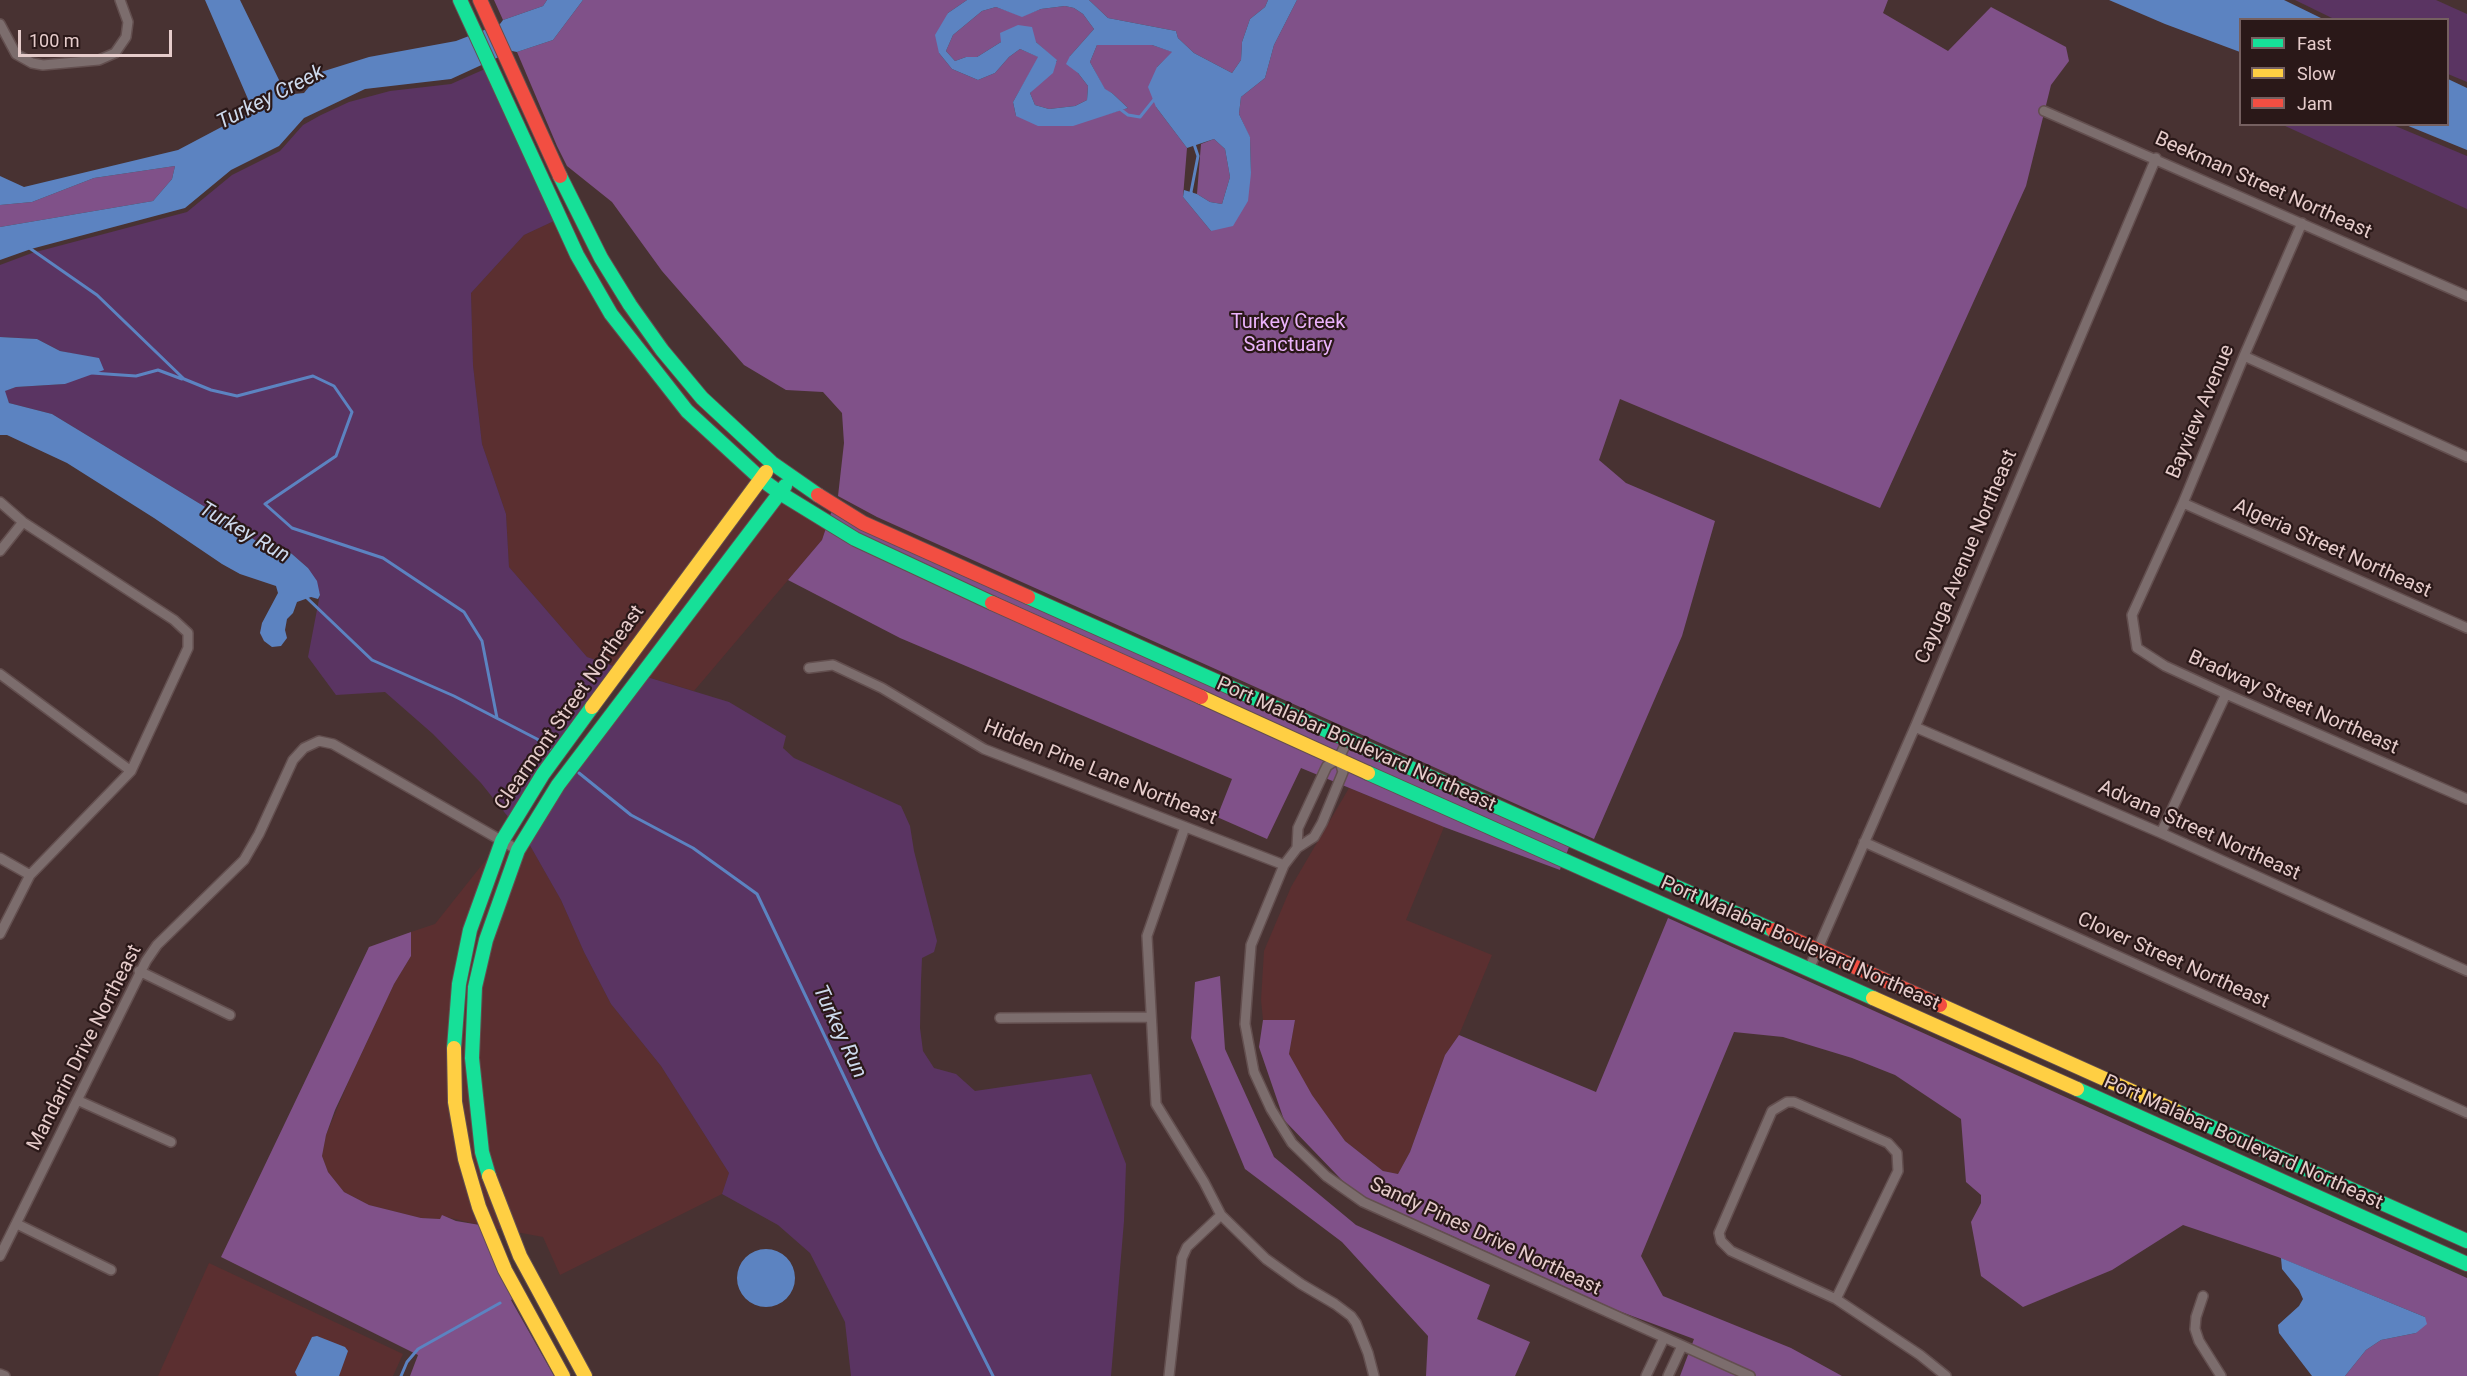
<!DOCTYPE html>
<style>
body{margin:0}
#map{position:relative;width:2467px;height:1376px;overflow:hidden;background:#483232;font-family:Roboto,sans-serif}
canvas{display:block}
.legend{position:absolute;left:2239px;top:18px;width:210px;height:108px;box-sizing:border-box;background:#2a1818;border:2px solid #756060;margin:0;padding:8px 10px;list-style:none;font-size:18px;color:#e6cccb}
.legend li{display:flex;align-items:center;gap:12px;height:30px}
.legend b{width:30px;border:2px solid #756060}
.scale{position:absolute;left:18px;top:30px;width:154px;height:27px;box-sizing:border-box;border:3px solid #e6cccb;border-top:0;padding-left:8px;font-size:18px;line-height:21px;white-space:nowrap;color:#e6cccb;-webkit-text-stroke:4px #2a1818;paint-order:stroke}
</style>
<div id="map">
<canvas width="2467" height="1376"></canvas>
<ul class="legend">
<li><b style="height:8px;background:#16e098"></b>Fast</li>
<li><b style="height:8px;background:#ffcf43"></b>Slow</li>
<li><b style="height:8px;background:#f24e42"></b>Jam</li>
</ul>
<div class="scale">100 m</div>
</div>
<script>
const g = document.querySelector('canvas').getContext('2d');
g.lineJoin = 'round';
function fill(path, color) { g.fillStyle = color; g.fill(path, 'evenodd'); }
const poly = rows => new Path2D(rows.map(r => 'M' + r).join(''));
function strokePath(path, color, width, dash) { g.strokeStyle = color; g.lineWidth = width; g.lineCap = dash ? 'butt' : 'round'; g.setLineDash(dash || []); g.stroke(path); }
function drawText(font, color, halo, rows, align = 'center') {
  g.font = font + ' Roboto,sans-serif'; g.lineWidth = 4.5; g.setLineDash([]); g.textBaseline = 'middle'; g.strokeStyle = halo; g.fillStyle = color; for (const [text, x, y, turn = 0] of rows) {
    g.save(); g.translate(x, y); g.rotate((+turn || 0) * Math.PI / 180); g.textAlign = isNaN(turn) ? turn : align; if (halo) g.strokeText(text, 0, 0); g.fillText(text, 0, 0); g.restore();
  }
}
fill(poly([
 [571,212,596,261,765,465,760,471,691,406,616,311,581,251,564,216],
 [554,221,607,318,640,363,683,415,753,480,616,667,587,657,509,567,506,514,482,444,473,365,471,293,524,235],
 [761,487,772,494,636,674,626,670],
 [781,500,826,528,822,540,694,691,647,677],
 [1349,788,1444,827,1406,920,1492,955,1459,1035,1445,1055,1410,1152,1398,1174,1383,1171,1345,1141,1311,1095,1289,1054,1295,1020,1263,1020,1261,1000,1264,951,1291,887],
 [517,827,521,833,494,898,467,1058,470,1102,477,1154,503,1230,494,1228,484,1205,470,1157,460,1101,459,1050,464,984,475,931,507,843],
 [528,842,561,900,584,952,611,1004,661,1066,729,1173,722,1194,560,1275,543,1237,516,1232,499,1189,488,1150,478,1057,481,987,491,941,504,901],
 [493,851,449,1051,480,1225,442,1216,440,1219,421,1218,369,1205,344,1192,328,1172,322,1156,326,1135,350,1078,394,984,411,956,411,932,435,924],
 [209,1263,403,1354,393,1376,158,1376]
]), '#5b2f30');
fill(poly([
 [2295,0,2436,0,2467,14,2467,82,2448,74,2448,20,2334,19],
 [485,69,554,221,524,235,471,293,473,365,482,444,506,514,509,567,587,657,616,667,509,818,481,783,433,734,385,692,336,695,308,657,320,594,308,568,292,554,277,545,259,543,225,519,52,414,9,403,4,391,16,387,65,384,99,359,60,351,37,339,0,337,0,265,32,253,187,212,232,175,280,151,303,125,321,115,349,102,390,91,451,84],
 [2283,125,2393,125,2467,156,2467,209],
 [647,677,729,702,786,736,783,748,794,758,901,806,910,826,914,851,937,941,934,952,922,958,921,981,920,1028,923,1051,934,1068,956,1074,975,1091,1091,1074,1126,1164,1124,1221,1111,1376,851,1376,845,1322,810,1253,778,1225,722,1194,729,1173,661,1066,611,1004,584,952,561,900,528,842,563,788]
]), '#5a3462');
fill(poly([
 [494,0,547,0,543,6,503,20],
 [583,0,967,0,948,13,939,53,952,69,978,80,995,73,1009,57,1020,49,1039,57,1013,102,1016,116,1104,115,1128,108,1112,93,1105,90,1090,62,1097,45,1152,45,1173,52,1157,67,1156,107,1187,148,1183,197,1211,231,1251,173,1250,138,1239,114,1241,97,1265,78,1274,45,1297,0,1888,0,1883,13,1948,51,1991,7,2066,47,2069,61,2051,85,2026,186,1880,508,1620,399,1599,460,1626,483,1715,521,1682,636,1594,839,877,517,838,496,844,443,842,413,823,392,786,390,744,365,662,271,612,202,567,166,557,146,517,52,553,40],
 [1089,0,1268,0,1265,7,1250,19,1242,42,1241,60,1232,73,1194,53,1178,38,1176,31,1108,18],
 [1065,6,1074,8,1083,14,1094,29,1070,56,1078,73,1088,86,1087,100,1075,106,1049,109,1035,105,1030,93,1057,61,1036,42,1001,42,977,57,966,57,955,61,946,51,953,35,982,11,996,7,1022,16,1041,9],
 [1214,139,1225,149,1230,177,1222,204,1210,202,1197,194,1201,144],
 [175,166,172,179,153,201,0,227,0,205,32,202,94,178],
 [832,510,1569,847,1566,855,858,534,830,516],
 [826,528,1561,866,1560,870,1444,827,1301,768,1267,839,1217,817,1232,779,900,638,788,580,822,540],
 [1668,918,2467,1278,2467,1376,2345,1376,2366,1350,2381,1340,2416,1333,2425,1317,2278,1257,2183,1225,2112,1270,2023,1307,1981,1276,1971,1222,1981,1203,1981,1195,1966,1182,1961,1119,1895,1075,1852,1058,1783,1037,1734,1032,1641,1256,1663,1296,1791,1348,1842,1376,1680,1376,1694,1339,1616,1310,1441,1231,1363,1202,1284,1120,1259,1047,1263,1020,1295,1020,1289,1054,1312,1095,1345,1141,1383,1171,1398,1174,1410,1152,1445,1055,1459,1035,1596,1092],
 [411,932,411,956,394,984,335,1110,326,1135,322,1156,328,1172,344,1192,369,1205,421,1218,440,1219,442,1215,456,1221,480,1225,514,1298,511,1300,554,1376,410,1376,418,1355,221,1257,369,947],
 [1220,976,1225,1049,1274,1157,1356,1225,1490,1285,1477,1319,1530,1342,1515,1376,1426,1376,1428,1336,1342,1242,1245,1169,1191,1038,1195,982]
]), '#805189');
fill(poly([
 [205,0,240,0,281,84,294,94,304,93,321,72,369,57,456,41,500,24,503,20,543,6,547,0,583,0,553,40,517,52,512,51,451,79,365,89,304,118,279,146,231,170,185,208,31,249,0,260,0,227,153,201,172,179,175,166,94,178,32,202,0,205,0,176,24,187,178,150,248,113,251,106],
 [967,0,1089,0,1108,18,1176,31,1178,38,1194,53,1232,73,1241,60,1242,42,1250,19,1265,7,1268,0,1297,0,1274,45,1265,78,1241,97,1239,114,1250,137,1251,173,1248,201,1233,226,1211,231,1183,197,1184,190,1197,194,1210,202,1222,204,1230,177,1225,149,1214,139,1187,148,1156,107,1148,87,1157,67,1172,52,1152,45,1097,45,1090,62,1105,89,1112,93,1128,108,1073,126,1038,126,1016,116,1013,102,1038,57,1020,49,1009,57,995,73,978,80,952,69,939,53,935,35,948,13],
 [1065,6,1074,8,1083,14,1094,29,1070,56,1066,64,1078,73,1088,86,1087,100,1075,106,1049,109,1035,105,1030,93,1053,73,1057,60,1036,42,1032,27,1018,25,1000,33,1001,42,977,57,966,57,955,61,946,51,953,35,982,11,996,7,1022,17,1041,9],
 [2109,0,2284,0,2323,19,2240,20,2240,52,2165,24],
 [2448,79,2467,88,2467,150,2406,125,2448,124],
 [0,337,37,339,60,351,99,358,104,370,65,384,16,387,5,391,9,403,52,414,225,519,259,543,277,545,292,554,308,568,317,581,320,595,318,599,311,597,297,602,293,613,287,619,285,630,287,638,281,646,272,647,264,641,260,633,262,623,278,593,276,586,240,574,222,564,154,518,67,463,7,435,0,435],
 '737 1278a29 29 0 1 1 58 0a29 29 0 1 1-58 0Z',
 [2281,1258,2425,1317,2427,1324,2416,1333,2381,1340,2366,1350,2345,1376,2312,1376,2279,1333,2278,1325,2299,1306,2303,1299,2299,1290,2282,1269],
 [317,1336,345,1347,348,1351,339,1376,297,1376,295,1372,312,1337]
]), '#5c83c1');
strokePath(poly([
 [1120,109,1128,115,1140,117,1156,97],
 [1192,195,1191,192,1198,156,1194,144],
 [28,247,97,295,184,379,211,390,237,396,313,376,334,386,352,412,336,456,265,504,292,528,383,558,464,612,482,641,497,718],
 [92,373,136,376,158,370,182,379],
 [307,598,372,660,454,696,537,739,550,749],
 [579,773,631,815,693,848,757,894,879,1150,993,1376],
 [401,1376,407,1362,418,1349,500,1303]
]), '#5c83c1', 3);
const street = poly([
 [0,24,16,54,32,63,43,65,99,60,115,53,126,37,128,22,120,0],
 [2044,111,2467,296],
 [2302,223,2244,356,2183,503,2132,615,2137,648,2165,666,2226,694,2467,799],
 [2244,356,2467,457],
 [0,502,23,522,174,620,188,633,188,648,131,771,30,875,0,934],
 [2183,503,2467,628],
 [0,551,23,522],
 [809,668,833,665,882,688,984,749,1284,865],
 [0,674,131,771],
 [1915,727,2161,833,2467,971],
 [1348,739,1339,758,1327,766,1325,770,1298,828,1297,848,1284,865,1251,945,1245,1024,1254,1072,1271,1109,1292,1143,1326,1176,1363,1202,1750,1376],
 [1185,827,1147,936,1156,1104,1204,1182,1221,1215,1266,1259,1301,1284,1335,1304,1351,1316,1356,1323,1368,1353,1374,1376],
 [2161,833,2226,694],
 [1864,842,2467,1113],
 [1297,848,1314,837,1322,823,1343,772,1339,758],
 [0,858,30,875],
 [1809,969,1915,727,2156,158],
 [139,971,230,1015],
 [1000,1018,1151,1017],
 [77,1100,171,1142],
 [17,1224,111,1270],
 [0,1256,146,961,157,945,244,860,259,834,293,760,304,748,319,741,333,744,518,850],
 [2203,1296,2196,1317,2195,1329,2199,1341,2221,1376],
 [1836,1299,1898,1171,1897,1153,1888,1143,1794,1102,1787,1102,1772,1111,1719,1233,1721,1241,1731,1251,1836,1299,1920,1355,1946,1376],
 [0,1374,5,1376],
 [1169,1376,1182,1258,1187,1247,1221,1215],
 [1646,1376,1664,1338],
 [1668,1376,1682,1346]
]);
const fast = poly([
 [460,0,577,255,611,314,687,411,761,479,780,493,855,539,992,603],
 [560,176,601,258,630,305,662,350,702,398,772,463,818,495],
 [1028,597,1773,930],
 [1368,773,1873,998],
 [454,1048,459,984,470,930,502,841,543,774,592,707],
 [2077,1089,2467,1264],
 [2176,1111,2467,1241],
 [489,1176,482,1152,472,1058,475,987,486,940,518,850,558,785,785,486]
]);
const slow = poly([
 [1201,697,1368,773],
 [592,707,766,472],
 [1873,998,2077,1089],
 [1940,1005,2176,1111],
 [454,1048,455,1102,465,1159,479,1207,505,1270,563,1376],
 [489,1176,520,1256,585,1376]
]);
const jam = poly([
 [480,0,560,176],
 [818,495,863,523,1028,597],
 [992,603,1201,697],
 [1773,930,1940,1005]
]);
strokePath(street, '#634f4f', 12);
strokePath(fast, '#634f4f', 16);
strokePath(slow, '#634f4f', 16);
strokePath(jam, '#634f4f', 16);
strokePath(street, '#7c6d6d', 9);
strokePath(fast, '#16e098', 14);
strokePath(slow, '#ffcf43', 14);
strokePath(jam, '#f24e42', 14);
drawText('20px', '#e6cccb', '#2a1818', [
 ["Beekman Street Northeast",2263,186,24],
 ["Bayview Avenue",2201,412,-67],
 ["Algeria Street Northeast",2332,549,24],
 ["Cayuga Avenue Northeast",1967,557,-67],
 ["Bradway Street Northeast",2293,703,24],
 ["Clearmont Street Northeast",570,708,-55],
 ["Port Malabar Boulevard Northeast",1356,745,24],
 ["Hidden Pine Lane Northeast",1100,773,22],
 ["Advana Street Northeast",2199,831,24],
 ["Port Malabar Boulevard Northeast",1800,944,24],
 ["Clover Street Northeast",2173,961,24],
 ["Mandarin Drive Northeast",85,1048,-63],
 ["Port Malabar Boulevard Northeast",2243,1143,24],
 ["Sandy Pines Drive Northeast",1485,1237,25]
]);
drawText('20px', '#ebb3fb', '#2a1818', [
 ["Turkey Creek",1288,323],
 ["Sanctuary",1288,346]
]);
drawText('italic 21px', '#cdd9ec', '#2a1818', [
 ["Turkey Creek",271,98,-27],
 ["Turkey Run",244,533,30],
 ["Turkey Run",839,1032,65]
]);
</script>
